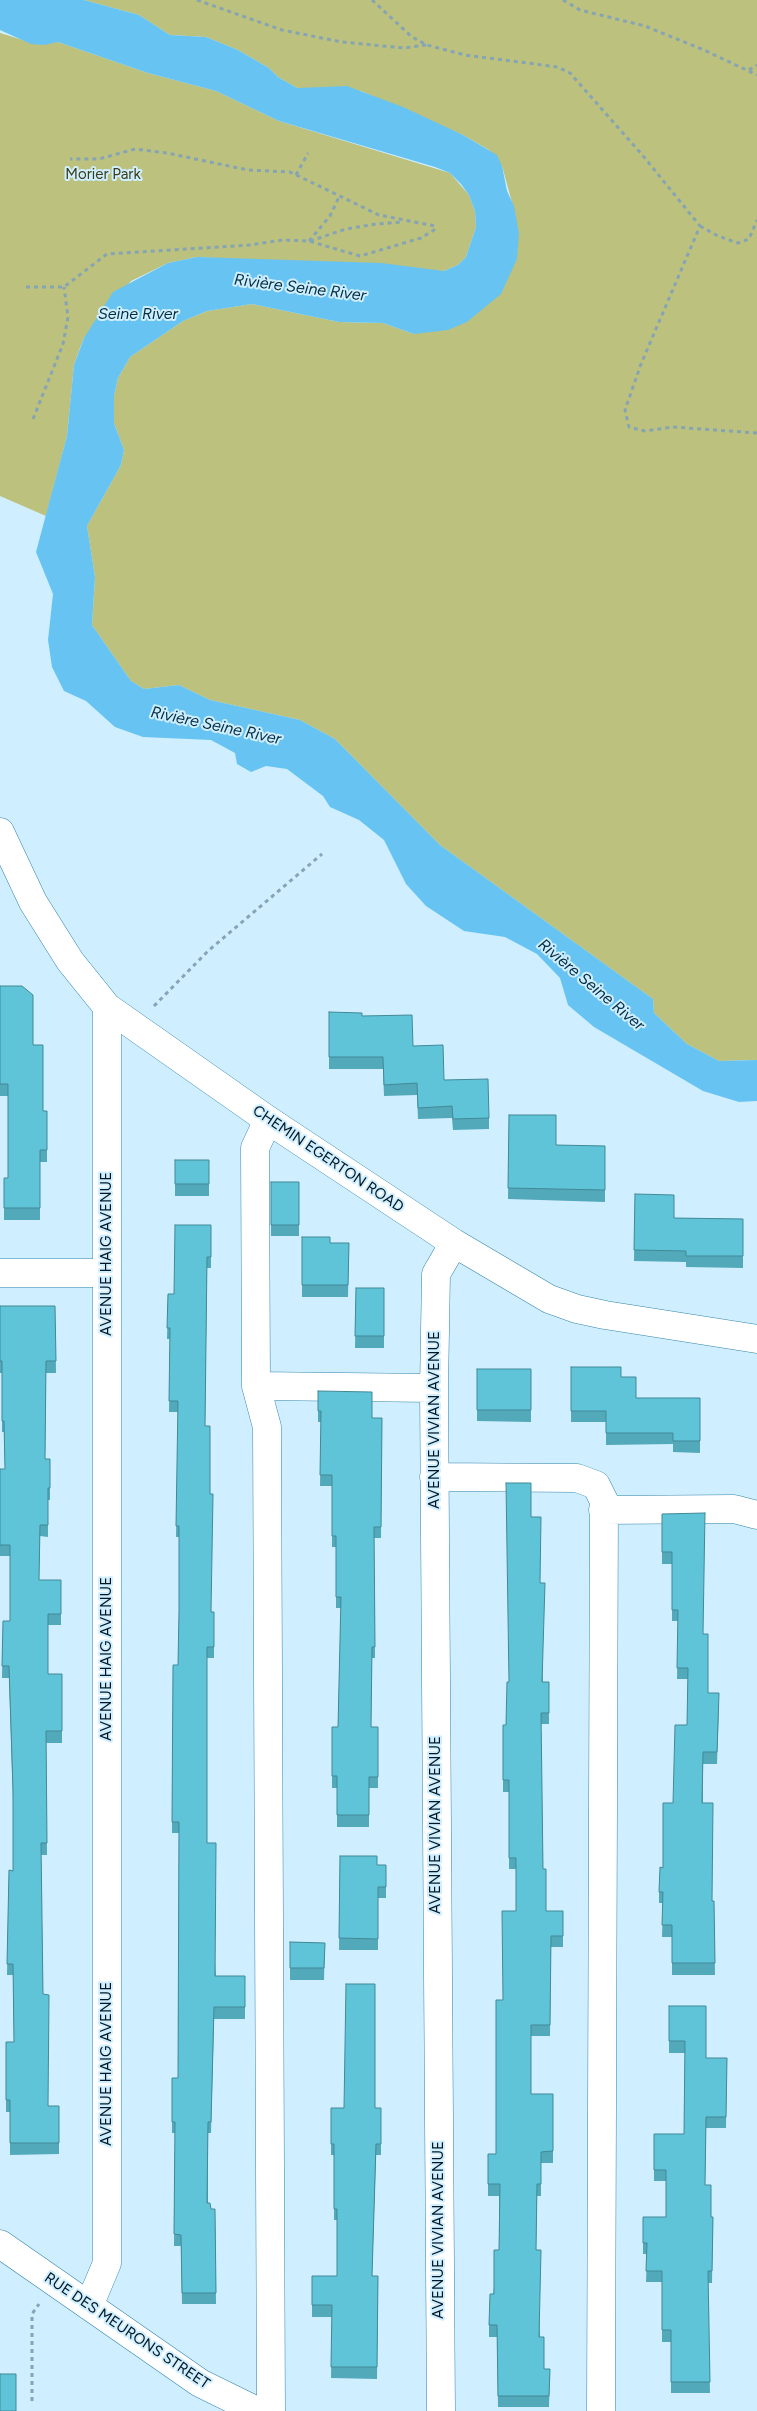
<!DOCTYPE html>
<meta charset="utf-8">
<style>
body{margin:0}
canvas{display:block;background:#cfeeff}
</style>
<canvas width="757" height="2411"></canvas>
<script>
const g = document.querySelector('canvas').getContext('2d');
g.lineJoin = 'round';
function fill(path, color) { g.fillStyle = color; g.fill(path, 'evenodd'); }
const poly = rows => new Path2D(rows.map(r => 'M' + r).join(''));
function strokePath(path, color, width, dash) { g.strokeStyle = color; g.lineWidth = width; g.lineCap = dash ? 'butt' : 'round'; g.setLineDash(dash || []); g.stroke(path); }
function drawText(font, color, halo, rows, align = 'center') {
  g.font = font + ' Figtree,sans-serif'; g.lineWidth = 4; g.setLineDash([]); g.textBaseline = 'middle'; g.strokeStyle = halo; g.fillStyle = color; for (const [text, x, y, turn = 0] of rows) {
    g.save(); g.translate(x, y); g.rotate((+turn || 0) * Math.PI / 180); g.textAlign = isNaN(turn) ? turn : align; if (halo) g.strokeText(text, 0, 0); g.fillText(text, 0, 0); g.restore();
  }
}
fill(poly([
 [84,0,757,0,757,1060,719,1061,687,1044,654,1013,653,999,440,845,335,739,300,720,210,700,179,685,144,689,131,681,92,625,95,577,87,526,121,465,124,450,114,423,114,396,118,378,130,357,183,321,207,311,252,304,339,322,383,323,414,334,516,217,502,166,489,150,463,135,361,91,297,88,278,77,269,68,238,50,206,37,170,35,139,15],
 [0,33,36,44,58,42,148,73,216,91,279,121,450,173,469,195,475,211,476,227,466,257,458,265,444,271,197,257,168,263,131,281,84,338,80,348,74,365,67,436,46,516,0,496]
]), '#bcc17e');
fill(poly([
 [0,0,84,0,139,15,170,35,206,37,238,50,269,68,278,77,297,88,347,86,403,107,463,135,497,155,502,166,507,191,514,206,519,233,517,259,501,294,467,322,448,330,414,334,383,323,339,322,252,304,207,311,183,321,130,357,118,378,114,396,114,423,124,450,121,465,87,526,95,577,92,625,131,681,144,689,179,685,210,700,300,720,335,739,440,845,653,999,654,1013,687,1044,719,1061,757,1060,757,1101,739,1102,703,1091,594,1027,568,1005,560,978,537,954,505,937,464,931,426,906,406,884,384,840,359,820,330,807,323,796,287,769,266,766,251,772,237,764,235,753,211,740,143,737,115,727,86,701,64,691,52,667,48,640,53,594,36,552,67,436,74,365,84,338,113,292,168,263,197,257,381,263,444,271,458,265,466,257,476,227,475,211,469,195,461,184,450,173,435,167,279,121,216,91,148,73,58,42,44,45,31,44,0,30]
]), '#67c4f2');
const minor = poly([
 [0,832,33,902,70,961,107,1007,268,1120,454,1243,549,1299,577,1309,605,1315,757,1339],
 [268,1120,255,1148,256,1386,267,1427,271,2411],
 [0,1273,107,1273],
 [256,1386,434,1388],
 [434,1477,577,1478,596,1485,604,1501,601,2411],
 [603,1510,734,1509,757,1515],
 [0,2244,200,2383,257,2411],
 [89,2306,107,2263,107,1007],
 [441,2411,434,1388,436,1274,454,1243]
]);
strokePath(minor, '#3285ac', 29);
strokePath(poly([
 [197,0,282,30,342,42,404,48,426,45],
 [372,0,412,37,427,45,465,55,558,67,570,73,644,157,700,226,641,364,625,410,629,427,645,431,673,427,757,433],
 [563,0,580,10,645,26,704,50,757,75],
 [749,70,757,65],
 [296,175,308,153],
 [700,226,718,236,738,243,749,239,757,220],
 [309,241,330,216,339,197],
 [310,241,346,229,376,224,403,222],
 [26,287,64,287,107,254,249,245,283,240,309,241,360,256,421,238,434,230,435,226,379,215,290,172,248,170,167,153,135,149,99,159,70,159],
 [33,419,63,344,68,317,64,287],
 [154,1006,208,951,322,854],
 [32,2401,32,2314,39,2304]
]), '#87a4b3', 3, [4, 4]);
strokePath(minor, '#fff', 28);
fill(poly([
 [0,986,33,1045,43,1111,47,1111,47,1162,40,1162,40,1220,4,1220,4,1178,8,1178,8,1096,0,1096],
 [329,1012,362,1016,413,1046,444,1080,489,1118,489,1129,453,1130,452,1118,418,1119,417,1095,384,1096,383,1069,329,1069],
 [509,1115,556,1145,605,1146,605,1202,508,1199],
 [175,1160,209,1160,209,1196,175,1196],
 [271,1182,299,1182,299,1236,271,1236],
 [635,1194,674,1218,743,1219,743,1268,686,1267,686,1262,634,1261],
 [211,1225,211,1268,207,1268,205,1426,211,1612,214,1612,214,1658,207,1658,207,1843,216,1976,245,2007,245,2019,214,2019,211,2133,208,2133,208,2203,211,2209,215,2209,216,2304,182,2304,181,2246,174,2246,175,2133,172,2133,172,2078,178,2078,179,1833,172,1833,173,1665,178,1665,179,1613,179,1537,176,1537,178,1412,169,1412,170,1339,167,1339,168,1294,174,1294],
 [302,1237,330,1243,349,1243,348,1297,302,1297],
 [356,1288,384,1288,384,1348,355,1348],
 [0,1306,55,1306,56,1373,46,1373,45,1459,50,1459,50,1500,48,1500,48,1537,40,1536,39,1580,61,1580,61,1625,48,1625,48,1674,62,1674,62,1743,46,1743,47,1855,41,1855,43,1994,48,2106,59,2106,59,2154,10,2155,10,2112,6,2112,6,2042,14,2042,13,1975,7,1975,9,1870,13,1871,13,1802,9,1678,2,1678,3,1621,10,1621,10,1556,0,1556,0,1469,5,1469,4,1432,2,1432,2,1373,0,1373],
 [571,1367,621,1377,636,1398,700,1398,700,1453,673,1452,673,1444,606,1445,606,1422,571,1422],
 [477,1369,531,1369,531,1422,477,1421],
 [318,1391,372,1418,382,1418,381,1538,374,1538,375,1658,372,1658,371,1727,378,1727,378,1788,369,1788,369,1827,337,1827,337,1788,332,1788,332,1727,338,1727,341,1608,336,1608,336,1547,332,1547,332,1486,320,1486,321,1422,318,1422],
 [662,1514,703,1634,708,1693,719,1704,717,1764,703,1764,703,1803,712,1901,714,1901,715,1975,672,1975,672,1937,662,1937,663,1903,659,1903,659,1892,673,1803,687,1725,688,1679,677,1679,678,1621,672,1621,672,1564,662,1564],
 [531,1517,540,1583,543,1682,549,1682,549,1724,541,1724,543,1869,546,1911,563,1911,563,1947,551,1947,550,2036,531,2036,531,2094,553,2094,553,2163,541,2163,541,2196,537,2196,536,2250,540,2337,544,2369,550,2369,549,2407,498,2407,497,2337,489,2337,489,2325,499,2250,499,2196,488,2196,488,2154,496,2154,503,2000,516,1911,516,1869,509,1869,509,1792,503,1792,503,1725,506,1725,509,1682],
 [340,1856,377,1865,386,1865,386,1898,378,1898,378,1950,339,1950],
 [290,1942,325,1943,324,1980,290,1980],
 [669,2006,706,2058,727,2058,726,2128,706,2128,705,2185,711,2217,713,2217,712,2283,708,2283,710,2393,671,2393,671,2342,662,2342,662,2282,646,2282,647,2254,643,2254,643,2217,666,2217,666,2181,654,2181,654,2134,684,2134,685,2053,669,2053],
 [331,2108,381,2108,381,2155,376,2155,372,2276,378,2276,377,2379,331,2378,332,2317,312,2317,312,2276,337,2276,337,2220,334,2220,334,2155,331,2155]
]), '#52a9ba');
const building = poly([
 [0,986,22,986,33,995,33,1045,43,1045,43,1111,47,1111,47,1150,40,1150,40,1208,4,1208,4,1178,8,1178,8,1084,0,1084,0,986],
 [329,1012,362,1013,362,1016,412,1015,413,1046,443,1045,444,1080,488,1079,489,1118,453,1119,452,1106,418,1108,417,1083,384,1085,383,1057,329,1057,329,1012],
 [509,1115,556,1115,556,1145,605,1146,605,1190,508,1188,509,1115],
 [175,1160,209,1160,209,1184,175,1184,175,1160],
 [271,1182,299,1182,299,1225,271,1225,271,1182],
 [635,1194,674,1195,674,1218,743,1219,743,1256,686,1256,686,1251,634,1250,635,1194],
 [175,1225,211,1225,211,1257,207,1257,205,1426,210,1426,210,1494,213,1494,211,1612,214,1612,214,1647,207,1647,207,1843,216,1843,215,1976,245,1976,245,2007,214,2007,211,2122,208,2122,207,2203,210,2203,211,2209,215,2209,216,2293,182,2293,181,2235,174,2234,175,2122,172,2122,172,2078,178,2078,179,1822,172,1822,173,1665,178,1665,179,1612,179,1526,176,1526,178,1401,169,1401,170,1328,167,1328,168,1294,174,1294,175,1225],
 [302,1237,330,1237,330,1243,349,1243,348,1285,302,1285,302,1237],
 [356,1288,384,1288,384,1336,355,1336,356,1288],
 [0,1306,55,1306,56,1361,46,1361,45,1459,50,1459,50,1488,48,1488,48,1525,40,1525,39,1580,61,1580,61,1614,48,1614,48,1674,62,1674,62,1731,46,1731,47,1843,41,1843,43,1994,49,1995,48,2106,59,2106,59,2143,10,2143,10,2100,6,2100,6,2042,14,2042,13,1964,7,1964,9,1870,13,1871,13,1790,9,1666,2,1666,3,1621,10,1621,10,1545,0,1545,0,1469,5,1469,4,1421,2,1421,2,1361,0,1361,0,1306],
 [571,1367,621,1367,621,1377,636,1377,636,1398,700,1398,700,1441,673,1441,673,1433,606,1433,606,1411,571,1411,571,1367],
 [477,1369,531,1369,531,1410,477,1410,477,1369],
 [318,1391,372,1392,372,1418,382,1418,381,1527,374,1527,375,1647,372,1647,371,1727,378,1727,378,1777,369,1777,369,1815,337,1815,337,1776,332,1776,332,1727,338,1727,341,1597,336,1597,336,1536,332,1536,332,1475,320,1475,321,1411,318,1411,318,1391],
 [506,1483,531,1483,531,1517,541,1517,540,1583,545,1583,542,1682,549,1682,549,1713,541,1713,543,1869,546,1869,546,1911,563,1911,563,1936,551,1936,550,2025,531,2025,531,2094,553,2094,553,2151,541,2152,541,2184,537,2184,536,2250,541,2250,539,2337,544,2337,544,2369,550,2369,549,2396,498,2396,497,2325,489,2325,490,2294,494,2294,494,2250,499,2250,500,2184,488,2184,488,2154,496,2154,496,2000,503,2000,502,1911,516,1911,516,1858,509,1858,509,1780,503,1780,503,1725,506,1725,507,1682,509,1682,506,1483],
 [705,1513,703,1634,708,1634,708,1693,719,1693,717,1752,703,1752,702,1803,713,1803,712,1901,714,1901,715,1963,672,1963,672,1925,662,1925,663,1892,659,1892,660,1867,663,1868,663,1803,673,1803,675,1725,687,1725,688,1668,677,1668,678,1610,672,1610,672,1552,662,1552,662,1514,705,1513],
 [340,1856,377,1856,377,1865,386,1865,386,1887,378,1887,378,1939,339,1938,340,1856],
 [290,1942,325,1943,324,1968,290,1968,290,1942],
 [346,1984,375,1984,375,2108,381,2108,381,2144,376,2144,372,2276,378,2276,377,2367,331,2367,332,2305,312,2305,312,2276,337,2276,337,2209,334,2209,334,2144,331,2144,331,2108,344,2108,346,1984],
 [669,2006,706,2006,706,2058,727,2058,726,2117,706,2117,705,2185,711,2185,711,2217,713,2217,712,2271,708,2271,710,2382,671,2382,671,2330,662,2330,662,2271,646,2271,647,2243,643,2243,643,2217,666,2217,666,2170,654,2170,654,2134,684,2134,685,2041,669,2041,669,2006],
 [0,2374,16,2374,16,2411,0,2411,0,2374]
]);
fill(building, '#5fc4d8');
strokePath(building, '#428997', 1);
drawText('15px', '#3a3c17', '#cfeeff', [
 ["Morier Park",103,175]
]);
drawText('15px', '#001723', '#cfeeff', [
 ["CHEMIN EGERTON ROAD",328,1159,34],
 ["AVENUE HAIG AVENUE",107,1254,-90],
 ["AVENUE VIVIAN AVENUE",435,1420,-90],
 ["AVENUE HAIG AVENUE",107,1659,-90],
 ["AVENUE VIVIAN AVENUE",436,1825,-90],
 ["AVENUE HAIG AVENUE",107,2064,-90],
 ["AVENUE VIVIAN AVENUE",439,2230,-90],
 ["RUE DES MEURONS STREET",127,2331,34]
]);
drawText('italic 16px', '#022e40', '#cfeeff', [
 ["Rivière Seine River",300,288,7],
 ["Seine River",138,314],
 ["Rivière Seine River",216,726,12],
 ["Rivière Seine River",591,985,40]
]);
</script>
